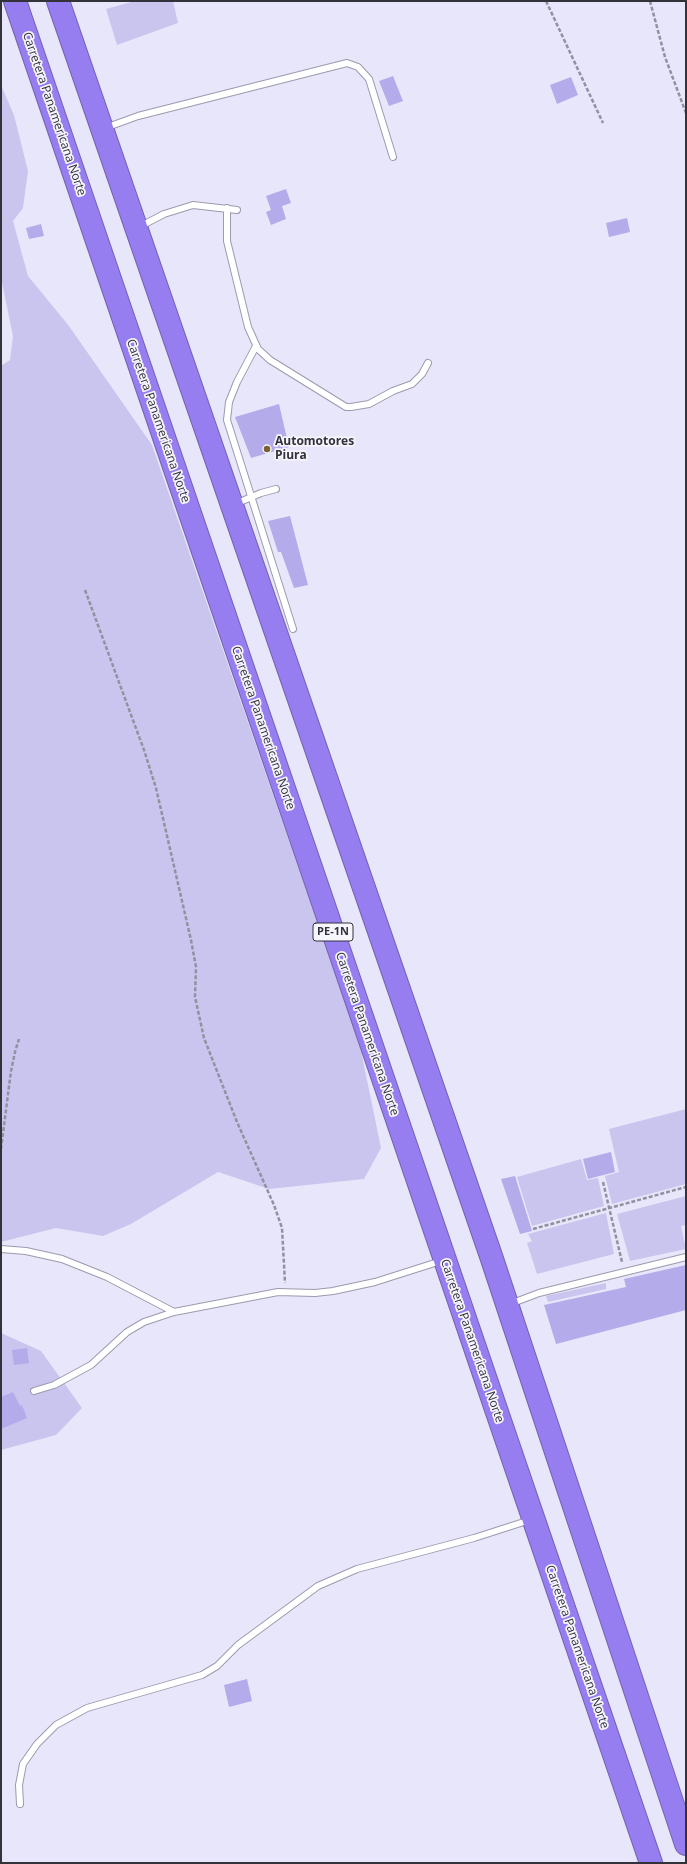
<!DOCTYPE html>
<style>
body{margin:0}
#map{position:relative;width:687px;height:1864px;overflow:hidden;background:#e8e6fb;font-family:"Open Sans",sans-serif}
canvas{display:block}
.frame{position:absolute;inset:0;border:2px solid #33323a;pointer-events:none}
</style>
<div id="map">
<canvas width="687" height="1864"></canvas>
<div class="frame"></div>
</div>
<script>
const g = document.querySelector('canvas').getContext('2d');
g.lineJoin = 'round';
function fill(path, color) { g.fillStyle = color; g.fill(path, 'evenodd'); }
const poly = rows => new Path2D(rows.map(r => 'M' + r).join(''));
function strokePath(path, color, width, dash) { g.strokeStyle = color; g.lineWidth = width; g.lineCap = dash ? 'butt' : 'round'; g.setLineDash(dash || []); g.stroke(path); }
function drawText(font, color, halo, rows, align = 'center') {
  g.font = font + ' "Open Sans",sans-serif'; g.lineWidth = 3.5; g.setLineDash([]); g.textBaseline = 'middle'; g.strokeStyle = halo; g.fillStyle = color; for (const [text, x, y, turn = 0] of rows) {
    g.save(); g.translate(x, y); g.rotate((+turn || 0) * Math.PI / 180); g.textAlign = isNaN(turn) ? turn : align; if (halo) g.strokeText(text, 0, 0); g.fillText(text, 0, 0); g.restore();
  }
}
fill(poly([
 [135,1,173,1,178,23,117,45,106,9],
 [1,85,14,115,28,171,23,208,13,221,28,276,69,326,152,445,360,1046,381,1148,364,1179,269,1189,218,1172,131,1224,103,1236,56,1228,1,1242,1,366,10,360,13,336,1,278],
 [686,1109,686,1184,612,1204,605,1176,619,1172,609,1129],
 [581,1159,587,1180,598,1178,604,1206,532,1226,517,1177],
 [686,1196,686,1225,681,1226,686,1249,630,1261,617,1214],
 [606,1213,614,1254,537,1274,527,1243,532,1241,528,1234],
 [606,1283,606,1289,548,1302,546,1296],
 [1,1333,41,1351,82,1408,56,1435,1,1450]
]), '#cac5ee');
fill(poly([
 [393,76,403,101,389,106,379,81],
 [571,77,578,95,557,104,550,85],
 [286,189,291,203,282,206,286,219,271,225,266,212,271,210,266,196],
 [627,218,630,232,609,237,606,223],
 [41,224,44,236,29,239,26,228],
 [279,404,289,447,251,458,235,417],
 [290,516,308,585,294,588,281,552,278,552,268,521],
 [611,1152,615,1172,588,1179,583,1159],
 [515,1176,532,1231,520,1234,501,1179],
 [686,1265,686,1310,556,1344,544,1305,626,1287,624,1279],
 [27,1348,29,1363,14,1365,12,1350],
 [13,1392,20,1406,22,1405,27,1418,1,1429,1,1397],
 [247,1679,252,1701,229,1707,224,1685]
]), '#b4abeb');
const lane = poly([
 [105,128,138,116,347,63,358,67,369,79,393,157],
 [227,208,227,241,248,327,258,349,270,360,346,407,351,407,369,404,393,391,412,384,422,374,428,363],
 [139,227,164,214,193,205,237,210],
 [256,346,237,382,229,402,227,420,293,629],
 [235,504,261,493,276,489],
 [1,1249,26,1251,62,1259,107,1277,174,1312],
 [510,1304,539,1293,686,1257],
 [34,1391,54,1385,91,1365,127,1332,144,1322,174,1312,278,1292,315,1293,333,1291,375,1282,441,1261],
 [20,1804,19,1785,23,1764,37,1744,56,1725,87,1708,202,1675,217,1666,238,1645,318,1586,357,1569,474,1538,530,1520]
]);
const highway = poly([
 [15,1,651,1863],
 [58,1,491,1256,686,1844]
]);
strokePath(lane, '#9c9aae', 8);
strokePath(highway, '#7363b1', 24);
strokePath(poly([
 [546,1,603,123],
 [650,1,665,57,686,113],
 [85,590,144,750,156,788,191,940,196,967,195,997,204,1038,237,1122,274,1205,282,1228,285,1283],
 [1,1149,11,1071,15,1052,19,1039],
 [603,1182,622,1262],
 [533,1229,686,1187]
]), '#9391a0', 2.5, [4, 2]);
strokePath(lane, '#fff', 6);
strokePath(highway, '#967ef1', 22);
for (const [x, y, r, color] of [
 [267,449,4,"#7b6132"]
]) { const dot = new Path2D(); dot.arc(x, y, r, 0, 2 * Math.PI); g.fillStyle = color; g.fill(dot); strokePath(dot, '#f6f5fd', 1.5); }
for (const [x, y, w] of [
 [333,932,40]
]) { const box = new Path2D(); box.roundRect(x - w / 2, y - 9, w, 18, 3); g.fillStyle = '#f6f5fd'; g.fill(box); strokePath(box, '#33323a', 1); }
drawText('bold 11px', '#33323a', null, [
 ["PE-1N",333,932]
]);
drawText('12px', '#33323a', '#f6f5fd', [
 ["Carretera Panamericana Norte",54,114,71],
 ["Carretera Panamericana Norte",158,421,71],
 ["Carretera Panamericana Norte",263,728,71],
 ["Carretera Panamericana Norte",367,1034,71],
 ["Carretera Panamericana Norte",472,1341,71],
 ["Carretera Panamericana Norte",577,1647,71]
]);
drawText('bold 12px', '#33323a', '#f6f5fd', [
 ["Automotores",275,442],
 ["Piura",275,456]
], 'left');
</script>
